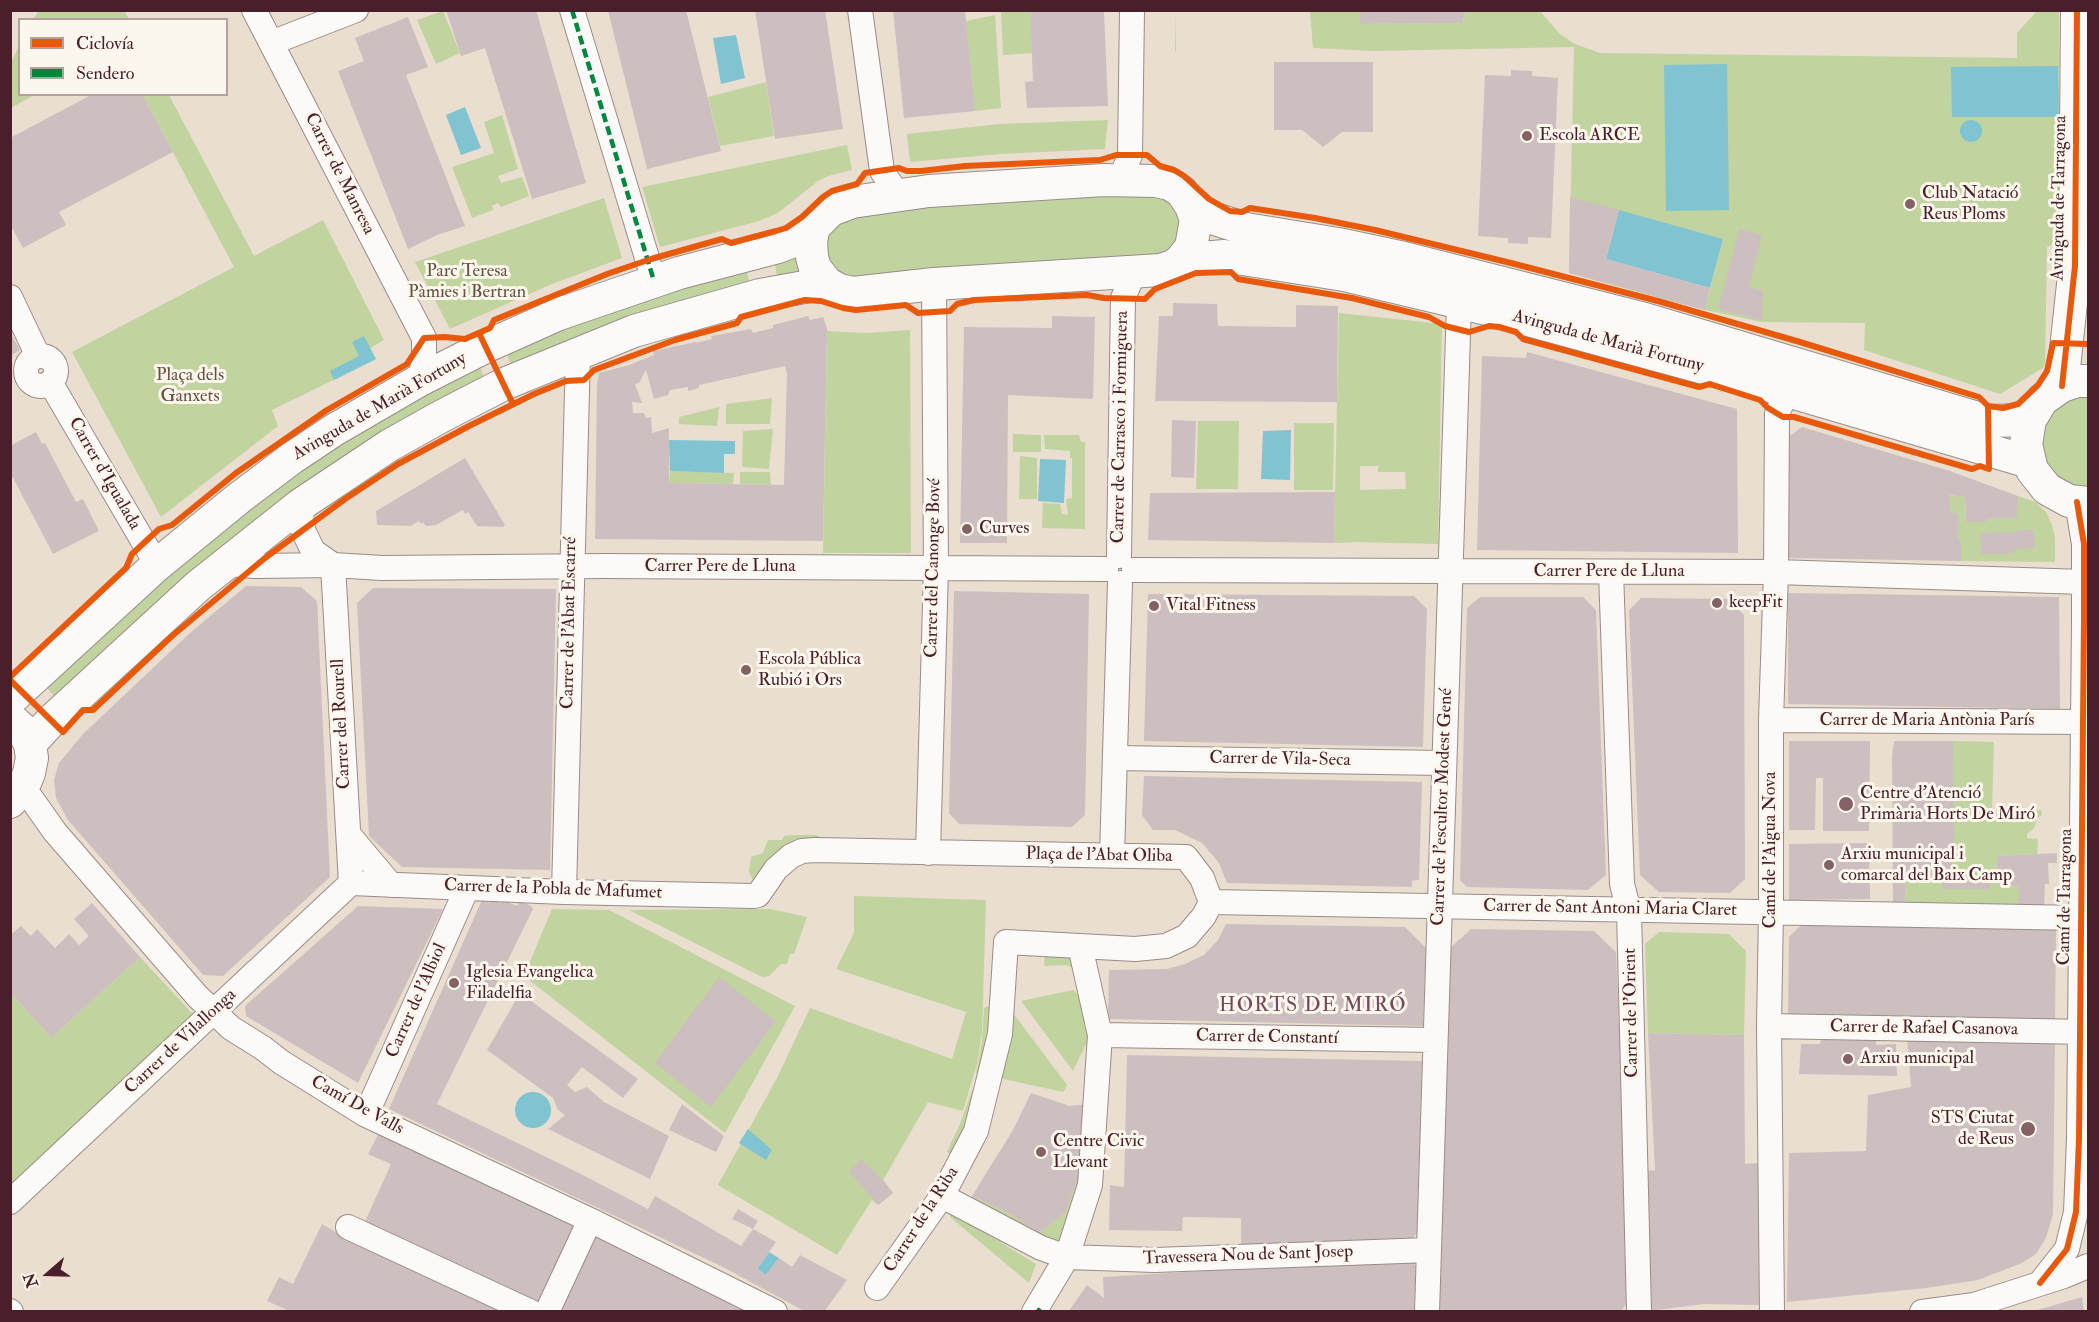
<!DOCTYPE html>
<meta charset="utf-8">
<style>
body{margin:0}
#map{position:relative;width:2099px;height:1322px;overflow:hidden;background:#eaded0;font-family:"IM FELL Double Pica",serif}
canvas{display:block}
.frame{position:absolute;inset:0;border:12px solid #4a1f2b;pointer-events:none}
.legend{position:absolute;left:18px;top:18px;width:210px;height:78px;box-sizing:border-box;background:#fbf7ec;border:2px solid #b4a19f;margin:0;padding:8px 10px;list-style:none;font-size:18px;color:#4a1f2b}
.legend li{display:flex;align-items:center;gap:12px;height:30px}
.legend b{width:30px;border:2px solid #b4a19f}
.north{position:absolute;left:18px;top:1244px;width:60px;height:60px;-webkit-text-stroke:4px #fbf7ec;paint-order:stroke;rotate:250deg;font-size:16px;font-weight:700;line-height:24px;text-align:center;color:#4a1f2b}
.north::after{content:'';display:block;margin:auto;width:21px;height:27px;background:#4a1f2b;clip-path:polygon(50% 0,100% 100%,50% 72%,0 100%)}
</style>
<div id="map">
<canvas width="2099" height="1322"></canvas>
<div class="frame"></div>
<ul class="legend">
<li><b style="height:8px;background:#e8590c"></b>Ciclovía</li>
<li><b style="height:8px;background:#00873e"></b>Sendero</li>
</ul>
<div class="north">N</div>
</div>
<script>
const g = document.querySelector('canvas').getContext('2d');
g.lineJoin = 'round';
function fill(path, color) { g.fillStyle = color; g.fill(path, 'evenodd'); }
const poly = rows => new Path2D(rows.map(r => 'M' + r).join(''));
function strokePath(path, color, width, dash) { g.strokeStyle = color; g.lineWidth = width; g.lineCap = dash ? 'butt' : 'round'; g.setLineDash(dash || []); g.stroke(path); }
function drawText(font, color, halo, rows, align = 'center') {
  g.font = font + ' "IM FELL Double Pica",serif'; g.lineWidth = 6; g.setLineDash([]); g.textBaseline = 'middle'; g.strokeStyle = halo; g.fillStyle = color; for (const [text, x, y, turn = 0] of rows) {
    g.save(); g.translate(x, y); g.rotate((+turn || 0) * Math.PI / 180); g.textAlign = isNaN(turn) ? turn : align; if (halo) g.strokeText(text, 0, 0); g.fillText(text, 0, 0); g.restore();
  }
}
fill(poly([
 [39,10,124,11,129,19,34,19],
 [1539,10,1560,34,1575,44,1600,53,2017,58,2017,33,2037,11,2059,11,2059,235,2056,243,2047,247,2045,362,2043,368,2000,394,1864,350,1865,323,1762,322,1705,310,1569,273,1574,47,1373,51,1314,48,1175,51,1175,11,1176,51,1313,48,1310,11,1361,11,1361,24,1463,23,1465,11],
 [1570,198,1723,239,1705,309,1570,273],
 [443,11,460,53,436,64,417,20],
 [1001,11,1030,11,1032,53,1003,55],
 [995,15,1001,108,975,111,966,21],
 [19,46,20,94,34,95,11,108,11,63],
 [766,82,774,136,720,146,708,97],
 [142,94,169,95,254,256,323,220,384,340,370,348,376,359,272,410,278,426,161,517,72,352,234,267],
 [502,115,518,169,498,176,501,183,522,177,529,196,501,207,498,203,492,206,493,210,472,218,452,167,494,153,484,122],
 [1108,120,1105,149,1000,154,910,162,907,134,999,124],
 [847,145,852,170,828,176,818,181,778,213,759,221,660,247,642,187],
 [1153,194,1166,198,1174,204,1180,215,1181,239,1164,257,859,281,837,274,825,255,827,232,834,224,853,215,1031,196],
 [604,198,622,258,552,284,450,329,415,262],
 [799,254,805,273,777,278,775,262],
 [746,268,750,285,512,367,506,352,613,308],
 [1339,313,1442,324,1438,544,1357,542,1334,543],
 [1360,466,1378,466,1378,472,1405,472,1406,489,1360,490],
 [910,330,911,553,823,553,827,331,866,333],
 [479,364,485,380,56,699,45,685,203,542,338,444],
 [2083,396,2088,396,2088,488,2070,484,2059,479,2050,469,2044,458,2041,445,2044,426,2053,410,2065,401],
 [772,398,770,424,726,424,726,404],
 [719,407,717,426,679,424,679,417],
 [1198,421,1239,421,1238,489,1196,489],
 [1294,423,1334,423,1333,490,1294,490],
 [773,429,769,469,742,467,743,431],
 [1013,434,1041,435,1041,452,1013,452],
 [1044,435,1079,435,1081,442,1085,442,1085,529,1042,528,1043,503,1060,504,1062,514,1068,515,1066,499,1072,498,1072,458,1070,458,1070,451,1045,449],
 [1020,456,1037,458,1037,499,1019,499],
 [670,471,734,473,733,484,669,483],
 [740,472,770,472,771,485,740,484],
 [1949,495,1965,497,1966,522,1986,522,1988,519,2016,518,2018,496,2035,502,2046,512,2052,525,2055,538,2055,562,1961,561,1958,539,1957,513,1951,513],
 [1953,741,1994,742,1992,812,2041,810,2042,815,2037,818,2034,828,2027,834,2027,838,2038,839,2037,854,1997,856,1996,884,2019,887,2019,907,1905,904,1906,880,1942,880,1942,888,1989,882,1952,881],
 [792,835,816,835,821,837,820,842,754,882,749,872,751,857,763,853,768,840,782,840,784,836],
 [854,896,986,900,982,1032,977,1064,963,1111,928,1102,883,1180,893,1193,878,1205,872,1200,837,1255,718,1185,777,1078,810,1008,952,1059,966,1012,836,969,854,933],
 [552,909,609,910,795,1006,725,1133,524,976],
 [771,909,807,917,794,954,790,954,787,964,781,964,769,976,762,977,629,910],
 [1659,932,1729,934,1746,951,1744,1035,1648,1033,1645,944],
 [1045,951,1070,952,1073,968,1067,965,1044,966],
 [140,957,201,1023,10,1202,10,992,51,1038],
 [1073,990,1083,999,1089,1038,1073,1071,1021,1001],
 [993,1004,985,1077,976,1073,982,1041,984,1008],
 [1007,1005,1067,1085,1063,1092,999,1078],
 [972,1090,982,1092,956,1157,947,1152,960,1124],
 [1088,1149,1063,1240,1054,1245,969,1203,972,1196,1009,1213,1039,1233,1065,1213,1080,1174],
 [951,1212,1036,1264,1029,1283,950,1217]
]), '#c1d39f');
fill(poly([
 [736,35,745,78,721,84,713,38],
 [1727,64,1729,210,1666,211,1664,65],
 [2058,66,2059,117,1952,117,1951,67],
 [465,107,481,148,461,155,446,115],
 '1960 131a11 11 0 1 1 22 0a11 11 0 1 1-22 0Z',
 [1619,210,1723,239,1710,288,1606,259],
 [364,336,376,359,334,380,330,371,359,356,352,342],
 [1291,430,1290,480,1261,479,1263,431],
 [669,440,735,441,735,454,724,454,724,473,670,471],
 [1040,459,1066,460,1064,503,1038,501],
 '515 1110a18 18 0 1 1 36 0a18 18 0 1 1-36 0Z',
 [748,1129,772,1150,766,1160,739,1143],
 [769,1252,779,1258,766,1275,757,1269]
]), '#80c3d1');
fill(poly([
 [446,10,536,10,586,183,532,199,485,48,461,56],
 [608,10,686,10,721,151,647,169],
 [755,10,825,10,843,129,775,139],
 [893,10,965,10,975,111,904,118],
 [1030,10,1104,10,1108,106,1027,108,1025,82,1033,81],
 [1361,10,1465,10,1463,23,1360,24],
 [408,17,428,67,406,75,465,226,437,235,408,249,338,71,364,61,355,38],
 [1274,62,1373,62,1373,132,1342,132,1323,147,1302,130,1274,130],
 [1511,70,1532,71,1532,76,1558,78,1551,238,1528,237,1528,244,1508,243,1508,238,1478,236,1485,75,1511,76],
 [93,94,142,94,173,152,59,212,66,225,23,248,10,224,10,138],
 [1570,197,1619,210,1606,259,1710,288,1705,310,1569,273],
 [1739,229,1762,235,1749,287,1763,291,1762,320,1718,309],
 [1173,303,1217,304,1218,326,1296,327,1296,305,1338,306,1337,402,1155,401,1159,316,1173,316],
 [808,316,810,320,823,317,827,328,823,541,595,539,597,384,599,373,629,365,654,355,653,351,696,342,696,343,712,339,711,336,751,329,753,333,773,328,773,325],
 [785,366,787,373,784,485,669,483,669,428,652,433,651,417,646,418,644,413,633,413,632,402,642,403,635,384,639,383,646,370,654,399,668,395,670,390,688,387,688,391,699,388,699,385],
 [1052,316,1095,317,1093,399,1008,395,1007,543,960,543,964,327,1052,328],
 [10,332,20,350,10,356],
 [1527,352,1737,409,1738,553,1477,550,1482,356,1526,358],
 [1172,420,1196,421,1194,478,1171,477],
 [1802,427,1950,471,2018,496,2017,518,1988,519,1986,522,1966,522,1965,497,1949,495,1951,513,1958,513,1958,539,1961,542,1961,561,1788,558,1787,438],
 [36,432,42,444,45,443,76,502,83,499,99,531,53,554,10,472,10,446],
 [465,458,505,525,503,527,477,526,468,512,465,514,463,510,436,525,426,526,423,522,421,524,419,521,411,526,377,525,376,511],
 [1333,492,1335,492,1334,543,1148,540,1150,493],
 [2018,530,2034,530,2035,548,2015,549,2014,554,1981,554,1980,533,2018,532],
 [246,586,301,587,317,601,330,877,223,976,203,975,68,820,56,798,54,780,59,763,83,734,190,633],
 [373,588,556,589,550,870,402,867,369,836,357,603],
 [954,591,1089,594,1085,815,1072,827,959,824,949,813],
 [1788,593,2059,597,2060,709,1788,704],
 [1148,594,1414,596,1427,609,1423,747,1144,741],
 [1480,597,1583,597,1596,610,1606,875,1588,890,1467,887,1460,880,1467,608],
 [1641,598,1728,599,1744,615,1745,879,1730,893,1659,892,1640,875,1629,610],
 [1789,741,1870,741,1869,831,1823,831,1823,778,1816,778,1815,830,1789,830],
 [1894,741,1953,741,1954,853,1952,853,1952,881,1990,882,1990,889,1942,889,1942,880,1906,880,1905,904,1893,904,1892,756],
 [1144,776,1422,782,1419,880,1412,881,1412,887,1227,883,1219,863,1202,843,1175,830,1153,830,1142,815],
 [1869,843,1870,899,1789,900,1789,844],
 [2057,853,2057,863,2048,863,2049,884,2045,884,2044,908,2019,907,2019,887,1996,884,1997,856],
 [491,899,501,903,502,900,517,906,520,901,531,906,533,909,437,1104,575,1171,648,1209,655,1196,741,1246,753,1229,776,1242,757,1269,766,1275,779,1258,792,1267,800,1255,847,1280,824,1312,806,1312,725,1268,389,1109,482,900,490,903],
 [92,903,140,957,51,1038,10,992,10,935,21,926,31,936,37,929,55,948,69,934,79,945,89,936,74,919],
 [358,906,443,909,358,1083,246,1016,245,1006],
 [1226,924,1405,927,1426,948,1423,1026,1108,1019,1109,970,1167,969,1185,964,1204,955,1218,940],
 [1801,925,2056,930,2055,1023,1788,1018,1789,937],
 [1471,929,1594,931,1616,952,1631,1298,1620,1312,1437,1312,1449,949],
 [719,977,776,1021,711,1107,655,1063],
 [520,993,638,1079,623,1098,582,1067,567,1085,575,1092,587,1087,604,1102,669,1136,650,1179,548,1129,565,1115,558,1110,553,1098,487,1050],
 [1648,1033,1744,1035,1745,1164,1760,1163,1759,1305,1705,1304,1648,1311,1642,1171,1655,1170],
 [1822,1036,1876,1036,1876,1045,1896,1044,1897,1076,1799,1074,1801,1044,1820,1044],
 [1907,1037,2055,1039,2053,1214,2046,1238,2036,1254,2022,1263,1978,1280,1926,1288,1787,1302,1789,1153,1866,1151,1868,1095,1911,1087],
 [1127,1055,1422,1061,1417,1233,1409,1242,1241,1248,1241,1218,1183,1217,1182,1231,1109,1230,1110,1185,1124,1187],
 [1031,1093,1070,1106,1088,1104,1080,1174,1065,1213,1039,1233,1009,1213,972,1196,1013,1130],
 [682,1104,724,1136,716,1152,669,1130],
 [380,1131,578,1225,539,1307,363,1226,391,1164,368,1154],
 [861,1159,883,1180,893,1193,878,1205,849,1171],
 [738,1209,758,1221,753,1229,732,1219],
 [322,1224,334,1231,512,1312,292,1312,267,1301,279,1277,293,1284],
 [592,1233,752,1312,556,1312],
 [1409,1259,1416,1266,1414,1312,1068,1312,1087,1285,1104,1298,1103,1277],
 [2082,1297,2084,1312,2034,1312,2034,1311]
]), '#cdbfc0');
const minor = poly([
 [254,10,424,338,424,359,420,380],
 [572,10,654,281],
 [860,10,882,171,898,195],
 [271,43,356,10],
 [1120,180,1130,155,1132,10],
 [10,297,38,356],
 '26 371a15 15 0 1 1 30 0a15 15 0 1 1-30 0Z',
 [50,382,157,565],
 [300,505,303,530,313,551,333,565],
 [1119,556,1123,298,1134,273],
 [227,564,255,566,333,565,382,568,604,566,1106,569],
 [333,565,351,883],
 [1134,570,1776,572,2084,582],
 [1611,572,1622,884,1629,911,1639,1312],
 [1771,720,2088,722],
 [1115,758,1444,763],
 [22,790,31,798,55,832,198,997,231,1028,263,1048,281,1062,366,1115,590,1220,775,1312],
 [349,835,391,885],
 [928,853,936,568,934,284],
 [1112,856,1120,583],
 [351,883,564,892,754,896,758,895,776,869,791,856,802,851,815,850,1186,857,1202,878,1211,902,1204,916,1187,936,1166,946,1135,949,1006,942,1000,1034,976,1131,942,1196,877,1288],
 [564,892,578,353],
 [1211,902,2081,918],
 [1769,1026,2088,1032],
 [1100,1035,1435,1040],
 [366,1115,467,888],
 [942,1196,1041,1248,1067,1257,1155,1260,1429,1250],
 [10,1202,351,883],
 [348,1227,531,1312],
 [2040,1283,2067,1249,2076,1212,2079,1139,2084,620,2084,544,2077,502],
 [10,1311,11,1312],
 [547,1312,590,1220],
 [1034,1312,1067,1257,1090,1185,1100,1035,1080,946],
 [1427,1312,1459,303],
 [1772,1312,1769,1026,1771,912,1771,720,1776,572,1777,413,1788,391],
 [1922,1312,1974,1305,2064,1276,2088,1266]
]);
const major = poly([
 [1104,180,1156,181,1170,184,1182,192,1191,206,1196,220,1191,247,1181,260,1173,266,1161,270,934,284,853,293,839,290,827,283,815,268,812,257,811,241,814,227,831,210,852,202,929,191,1104,180],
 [1191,206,1209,217,1246,229,1338,244,1404,258,1645,319,1988,421,2030,420],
 [1181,260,1224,256,1344,275,1503,313,1788,391,2029,462],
 [2088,381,2077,381,2062,386,2042,400,2030,420,2026,444,2032,470,2047,489,2069,501,2088,503],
 [2062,386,2075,266,2077,10],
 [10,700,157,565,239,498,292,458,334,430,420,380,485,347,559,314,679,273,778,247,796,240,814,227],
 [10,718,21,728,30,744,32,758,29,773,22,790,10,802],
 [30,744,51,721,198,586,300,505,390,445,442,416,504,384,634,331,760,295,827,283]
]);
strokePath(minor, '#998c87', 26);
strokePath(major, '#998c87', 34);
strokePath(minor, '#fcfaf8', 24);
strokePath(major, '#fcfaf8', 32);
strokePath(poly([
 [572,10,654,281],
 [1037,1309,1041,1312]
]), '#00873e', 4.5, [9, 4.5]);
strokePath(poly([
 [479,333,513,404],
 [2062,386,2075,266,2077,10],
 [10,677,126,568,132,554,159,529,172,525,236,473,327,410,407,364,424,338,445,337,465,339,490,328,494,320,607,274,651,259,722,239,731,243,776,231,786,228,802,217,823,197,832,191,857,184,865,173,899,168,907,171,921,171,965,166,1100,160,1116,155,1147,155,1160,166,1174,170,1184,176,1209,199,1230,211,1242,212,1250,208,1315,218,1375,230,1511,263,1658,301,1800,342,1979,397,1988,406,2003,408,2018,404,2038,385,2047,371,2053,343,2088,344],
 [10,680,63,732,83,710,93,710,172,636,265,558,345,499,398,464,469,426,534,394,566,381,584,380,594,370,675,340,737,323,741,317,805,300,821,301,843,308,856,310,906,305,918,313,950,311,957,304,974,300,1087,295,1104,298,1145,299,1155,289,1196,273,1231,272,1238,279,1352,298,1429,317,1445,326,1469,332,1489,326,1499,327,1516,332,1523,339,1699,387,1710,384,1760,400,1768,408,1783,417,1794,417,1972,469,1980,466,1989,469,1988,406],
 [2040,1283,2067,1249,2076,1212,2079,1139,2084,620,2084,544,2077,502]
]), '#e8590c', 6);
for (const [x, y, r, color] of [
 [1527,136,6,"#826265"],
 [1910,204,6,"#826265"],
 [967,529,6,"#826265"],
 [1717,603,6,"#826265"],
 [1154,606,6,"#826265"],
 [746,670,6,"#826265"],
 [1846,804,8,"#826265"],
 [1829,865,6,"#826265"],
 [454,983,6,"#826265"],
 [1848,1059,6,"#826265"],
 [2028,1129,8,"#826265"],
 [1041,1152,6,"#826265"]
]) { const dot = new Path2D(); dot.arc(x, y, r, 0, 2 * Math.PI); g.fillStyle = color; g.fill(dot); strokePath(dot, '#fbf7ec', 2); }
drawText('18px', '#4a1f2b', '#fbf7ec', [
 ["Escola ARCE",1539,136],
 ["Club Natació",1922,194],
 ["Reus Ploms",1922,215],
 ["Curves",979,529],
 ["keepFit",1729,603],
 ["Vital Fitness",1166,606],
 ["Escola Pública",758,660],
 ["Rubió i Ors",758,681],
 ["Centre d'Atenció",1860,794],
 ["Primària Horts De Miró",1860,815],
 ["Arxiu municipal i",1841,855],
 ["comarcal del Baix Camp",1841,876],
 ["Iglesia Evangelica",466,973],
 ["Filadelfia",466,994],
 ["Arxiu municipal",1860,1059],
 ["STS Ciutat",2014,1119,"right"],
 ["de Reus",2014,1140,"right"],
 ["Centre Civic",1053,1142],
 ["Llevant",1053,1163]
], 'left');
drawText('18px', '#4a1f2b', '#fbf7ec', [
 ["Carrer de Manresa",339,174,63],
 ["Avinguda de Tarragona",2060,198,-89],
 ["Avinguda de Marià Fortuny",1608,342,15],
 ["Avinguda de Marià Fortuny",380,407,-30],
 ["Carrer de Carrasco i Formiguera",1121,427,-89],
 ["Carrer d'Igualada",104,474,60],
 ["Carrer Pere de Lluna",720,567],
 ["Carrer del Canonge Bové",934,568,-89],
 ["Carrer Pere de Lluna",1609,572],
 ["Carrer de l'Abat Escarré",570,623,-89],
 ["Carrer de Maria Antònia París",1927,721],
 ["Carrer del Rourell",342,724,-93],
 ["Carrer de Vila-Seca",1280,760,1],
 ["Carrer de l'escultor Modest Gené",1443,807,-88],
 ["Camí de l'Aigua Nova",1771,850,-90],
 ["Plaça de l'Abat Oliba",1099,856,1],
 ["Carrer de la Pobla de Mafumet",553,890,2],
 ["Camí de Tarragona",2066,897,-89],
 ["Carrer de Sant Antoni Maria Claret",1610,909,1],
 ["Carrer de l'Albiol",417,1001,-66],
 ["Carrer de l'Orient",1632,1013,-91],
 ["Carrer de Rafael Casanova",1924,1029,1],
 ["Carrer de Constantí",1267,1038,1],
 ["Carrer de Vilallonga",181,1042,-43],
 ["Camí De Valls",357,1106,29],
 ["Carrer de la Riba",922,1220,-57],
 ["Travessera Nou de Sant Josep",1248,1256,-2]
]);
drawText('18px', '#645242', '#fbf7ec', [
 ["Parc Teresa",467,272],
 ["Pàmies i Bertran",467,293],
 ["Plaça dels",190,376],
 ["Ganxets",190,397]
]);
g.letterSpacing = '1.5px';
drawText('20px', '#76485d', '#fbf7ec', [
 ["HORTS DE MIRÓ",1313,1007]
]);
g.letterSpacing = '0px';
</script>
